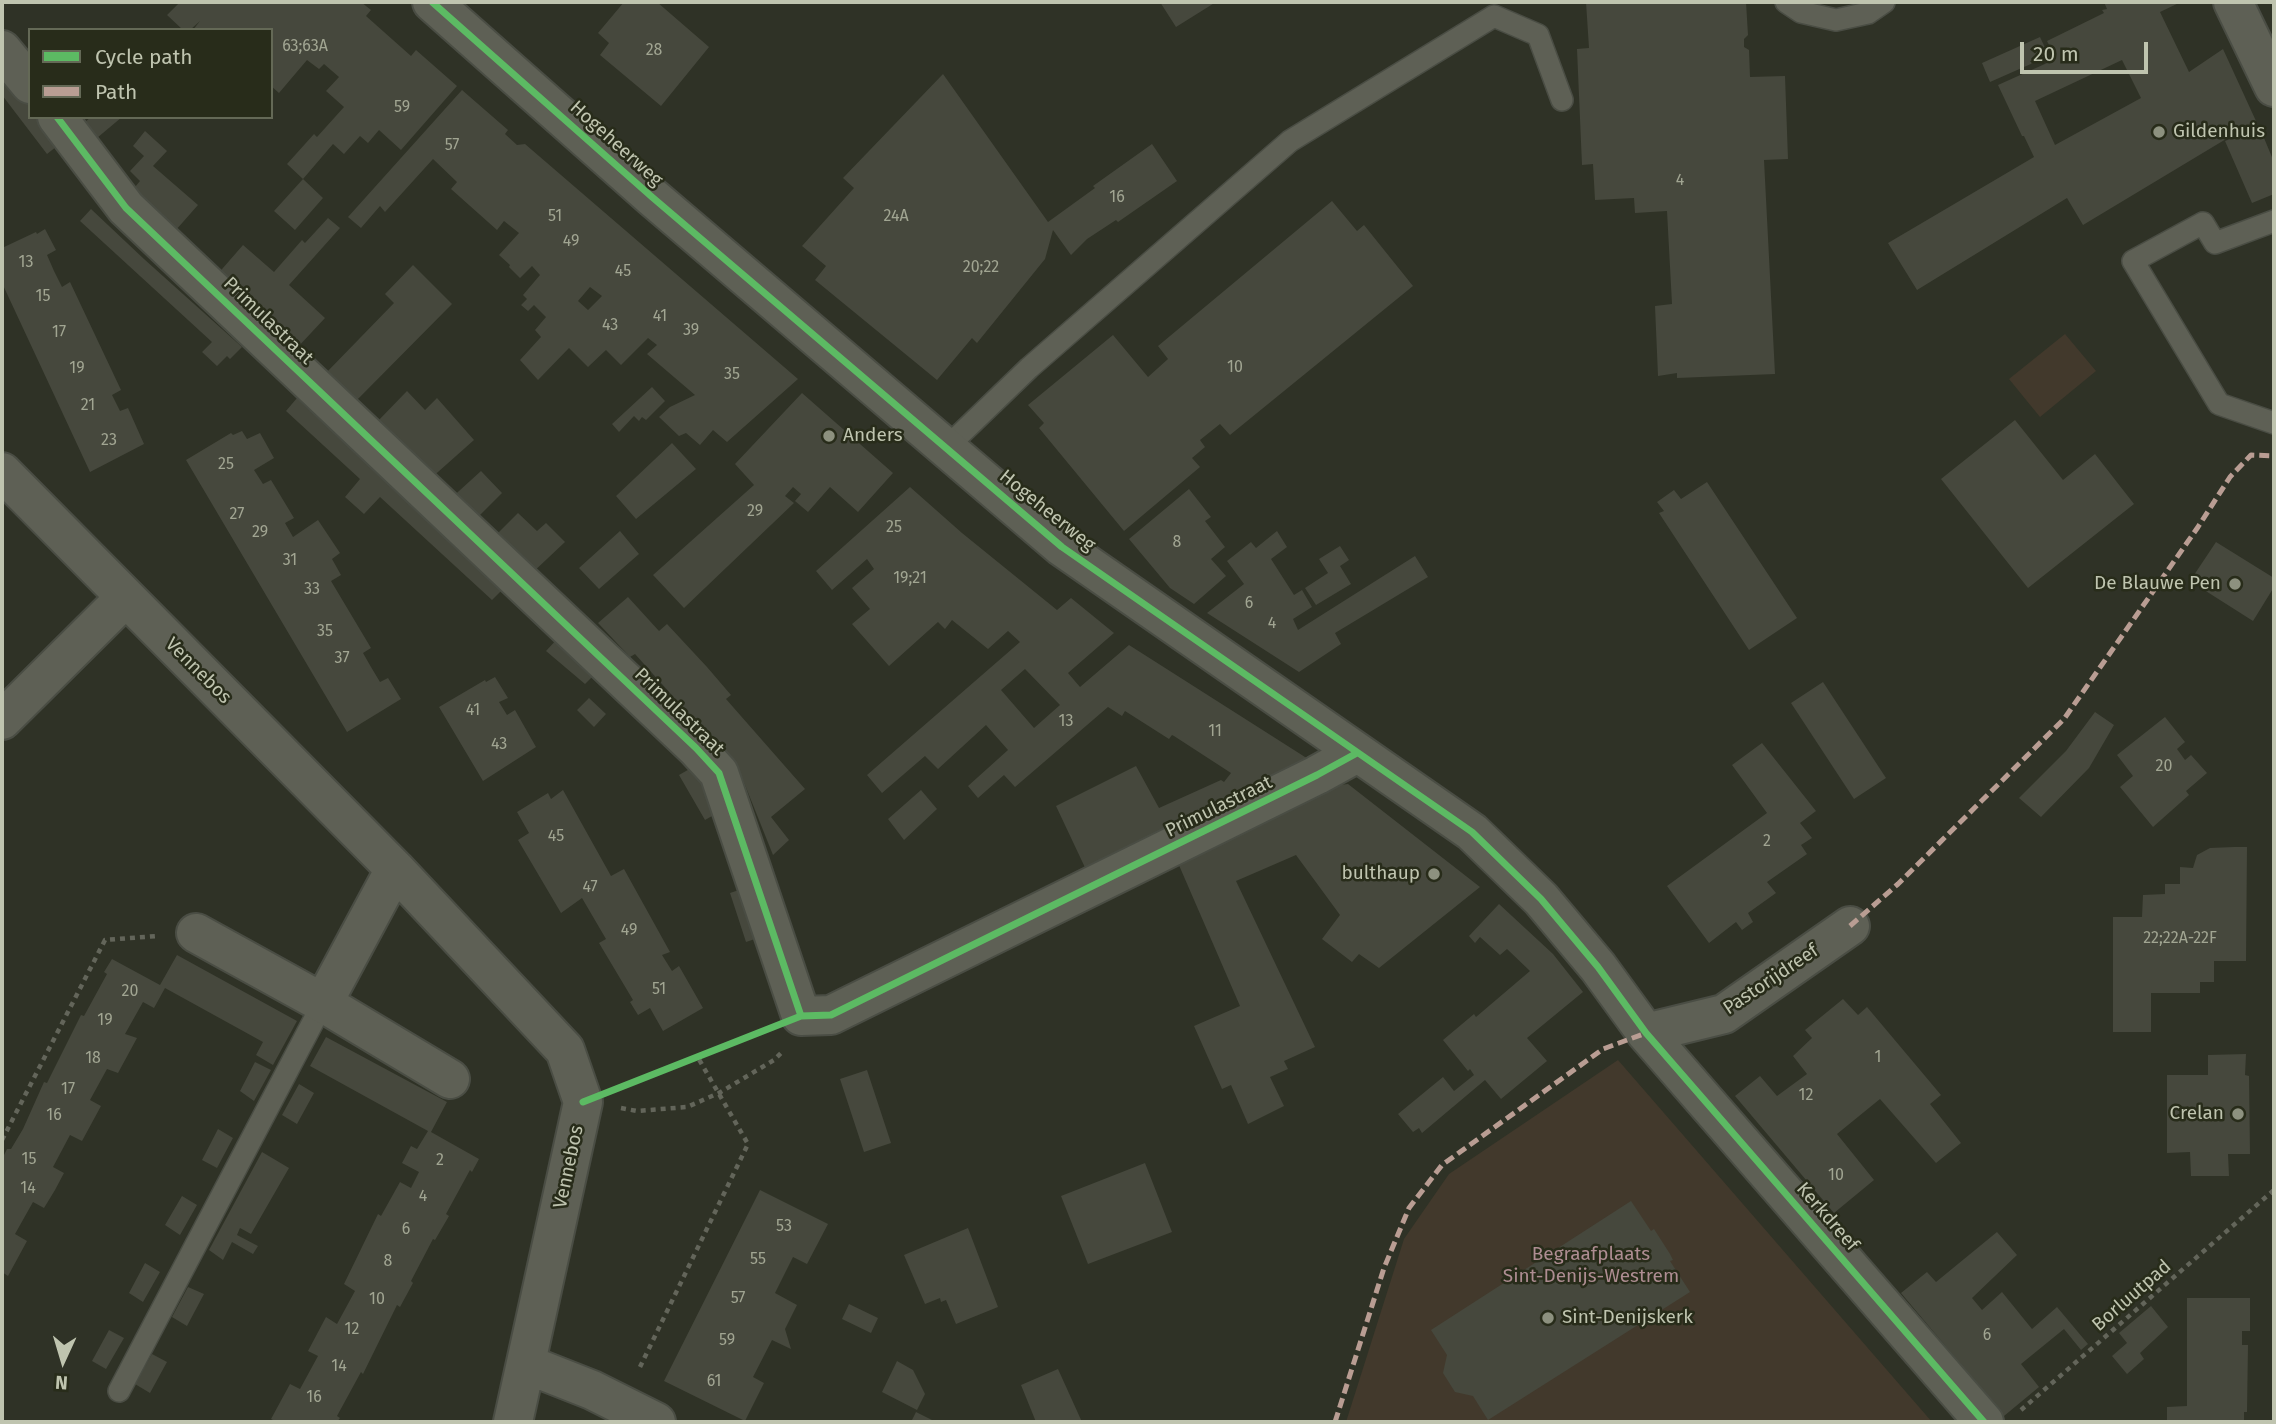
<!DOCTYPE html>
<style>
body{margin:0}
#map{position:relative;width:2276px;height:1424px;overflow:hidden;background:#2f3226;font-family:"Fira Sans",sans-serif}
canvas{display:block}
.frame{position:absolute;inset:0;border:4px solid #bfc4af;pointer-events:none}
.legend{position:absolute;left:28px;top:28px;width:245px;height:91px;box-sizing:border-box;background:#282c1a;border:2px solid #646956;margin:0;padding:9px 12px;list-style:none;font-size:21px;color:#bfc4af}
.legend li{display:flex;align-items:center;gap:14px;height:35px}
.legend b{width:35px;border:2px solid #646956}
.north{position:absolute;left:28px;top:1326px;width:70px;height:70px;-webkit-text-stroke:5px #282c1a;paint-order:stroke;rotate:184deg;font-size:19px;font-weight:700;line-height:28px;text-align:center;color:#bfc4af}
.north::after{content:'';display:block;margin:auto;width:24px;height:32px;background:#bfc4af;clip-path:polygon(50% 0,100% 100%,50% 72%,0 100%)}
.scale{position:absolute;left:2020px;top:42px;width:128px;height:32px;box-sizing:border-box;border:4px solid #bfc4af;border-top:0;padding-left:9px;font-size:21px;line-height:24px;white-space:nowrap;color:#bfc4af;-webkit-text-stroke:5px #282c1a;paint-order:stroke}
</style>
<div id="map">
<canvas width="2276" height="1424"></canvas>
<div class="frame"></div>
<ul class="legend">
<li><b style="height:9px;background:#5cba63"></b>Cycle path</li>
<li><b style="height:9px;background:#b99d93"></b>Path</li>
</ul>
<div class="north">N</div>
<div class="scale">20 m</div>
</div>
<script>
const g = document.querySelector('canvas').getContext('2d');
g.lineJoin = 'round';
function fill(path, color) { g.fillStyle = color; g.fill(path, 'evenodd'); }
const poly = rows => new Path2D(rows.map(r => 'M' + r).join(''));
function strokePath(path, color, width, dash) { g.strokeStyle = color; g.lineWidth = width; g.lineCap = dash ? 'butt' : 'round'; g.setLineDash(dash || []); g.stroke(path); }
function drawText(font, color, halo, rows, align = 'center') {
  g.font = font + ' "Fira Sans",sans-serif'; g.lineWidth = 5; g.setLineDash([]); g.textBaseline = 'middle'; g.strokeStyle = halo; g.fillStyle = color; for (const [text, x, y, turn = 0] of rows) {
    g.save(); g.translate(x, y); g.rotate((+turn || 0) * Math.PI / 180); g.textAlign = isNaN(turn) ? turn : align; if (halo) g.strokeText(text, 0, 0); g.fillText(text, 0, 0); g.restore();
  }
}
fill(poly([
 [2065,334,2096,371,2040,417,2009,379],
 [1618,1060,1932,1422,1346,1422,1404,1239,1449,1174]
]), '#42392c');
fill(poly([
 [180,2,361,2,371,10,366,16,411,56,416,50,457,86,401,150,379,130,368,143,360,136,344,154,333,144,303,179,287,164,314,134,317,137,344,107,326,91,339,77,324,64,319,69,307,60,279,93,271,86,271,30,193,30,200,21,190,30,183,30,167,15],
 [624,2,657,2,709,47,661,106,600,55,609,43,598,33],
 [1160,2,1216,2,1176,27],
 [1586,2,1746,2,1748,35,1744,39,1744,47,1749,50,1750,77,1785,76,1788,159,1764,160,1775,374,1677,378,1677,373,1658,376,1655,306,1672,304,1667,211,1635,213,1634,198,1595,200,1593,164,1582,165,1577,49,1589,48],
 [2104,2,2181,2,2160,12,2189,72,2223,49,2256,121,2083,225,2067,198,1917,290,1888,243,2034,157,2024,136,2022,136,1998,85,2056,59,2047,41,2104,13,2102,10,2107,9],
 [2122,60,2141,98,2055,145,2035,101],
 [2040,37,2049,56,1990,82,1982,63],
 [2,69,30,105,30,117,40,117,61,143,47,154,2,95],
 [943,74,1048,222,1095,188,1093,186,1152,144,1177,181,1118,222,1116,220,1087,239,1071,255,1053,230,1045,259,977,343,972,338,937,380,815,280,826,266,802,246,854,188,843,178],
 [462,90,508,130,505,134,517,145,525,144,798,379,727,442,713,430,700,445,686,433,679,436,659,417,670,407,695,395,647,354,657,345,648,338,621,365,606,350,588,367,569,348,538,380,520,360,541,337,535,330,546,317,534,305,528,311,521,305,527,299,523,295,540,275,532,266,520,278,509,267,510,265,499,255,519,233,504,221,497,230,451,189,457,182,433,159,385,212,380,206,361,228,348,217],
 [590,287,602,296,588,310,578,301],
 [91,117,122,117,97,138,84,123],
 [2259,126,2274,162,2274,194,2252,203,2225,141],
 [145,131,167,151,153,166,198,205,168,239,130,193,140,181,130,171,144,156,133,146],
 [303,179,323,198,295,230,274,211],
 [1332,201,1357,231,1364,225,1413,286,1230,435,1220,424,1200,440,1205,447,1192,458,1200,467,1124,531,1039,428,1044,423,1028,405,1113,335,1148,377,1168,359,1158,346],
 [91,209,144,259,242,347,230,359,227,356,217,366,202,352,212,342,80,221],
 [328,218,340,228,289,285,325,318,297,348,216,276,243,245,274,272,302,240,305,243],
 [45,229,56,250,47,255,54,271,62,287,70,282,121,390,112,395,120,411,128,408,144,444,90,472,2,283,2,248,36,232,37,234],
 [413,265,452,304,355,402,325,374,394,303,385,294],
 [652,387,665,401,646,420,642,417,639,421,634,416,619,432,612,424],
 [407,391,425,410,437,398,474,440,429,480,376,423],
 [802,393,893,473,858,512,830,487,808,512,795,501,801,494,793,487,785,496,794,503,684,608,653,575,754,485,735,464],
 [297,398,316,416,504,588,492,600,380,497,364,514,345,497,360,479,286,411],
 [2015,420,2063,480,2095,454,2134,504,2028,588,1941,479],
 [242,431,247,439,260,433,274,458,254,470,263,484,271,480,294,518,285,523,293,537,318,520,340,553,332,559,341,575,331,581,371,648,363,653,371,667,380,682,388,678,401,699,347,732,186,460,231,433,233,435],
 [672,443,696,469,636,519,616,496],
 [481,471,502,493,472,523,448,501],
 [1707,482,1797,618,1749,650,1659,513,1664,511,1657,502,1674,490,1681,499],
 [910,487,962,533,1057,610,1071,598,1114,633,1068,673,1080,687,1129,645,1316,764,1089,876,1056,806,1136,766,1159,808,1221,780,1224,782,1231,773,1174,736,1172,735,1169,739,1125,711,1122,716,1108,707,1015,787,1004,775,978,798,968,786,1008,750,986,725,938,769,925,756,882,793,867,775,1020,642,1008,631,988,649,952,620,945,629,938,622,889,666,852,624,870,609,852,588,874,569,867,559,832,590,816,571],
 [1025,669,1060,705,1034,728,1001,690],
 [1189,489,1211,517,1205,521,1225,547,1211,559,1226,576,1194,604,1170,588,1129,539],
 [518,513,537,531,546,523,565,542,530,575,491,540],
 [620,531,639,554,599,589,579,568],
 [1277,531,1287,547,1271,559,1294,595,1302,590,1312,607,1293,619,1298,630,1415,556,1428,577,1335,633,1341,644,1299,672,1207,613,1244,584,1227,561,1251,542,1256,548],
 [2216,542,2274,578,2274,587,2253,621,2190,581],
 [1340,546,1349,560,1340,566,1351,584,1316,605,1305,588,1328,573,1319,559],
 [628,597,659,631,667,624,707,667,731,695,726,699,805,789,771,817,789,840,773,855,739,770,635,654,630,657,598,623],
 [558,638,596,673,585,684,546,651],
 [495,677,508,698,499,702,507,715,515,710,536,747,483,781,439,707,485,680,486,682],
 [1823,682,1886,778,1854,799,1791,703],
 [589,698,606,714,594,727,577,710],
 [2095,712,2114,725,2089,768,2041,817,2019,798,2066,751],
 [2165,717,2185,742,2177,749,2185,760,2191,755,2207,773,2186,791,2189,795,2153,827,2120,787,2133,776,2117,755],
 [1762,743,1816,811,1800,823,1812,838,1801,845,1807,854,1767,882,1776,893,1748,913,1753,922,1742,930,1736,922,1709,943,1667,886,1767,813,1732,765],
 [693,767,719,812,705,820,679,775],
 [1348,784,1480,887,1379,968,1359,954,1352,962,1322,939,1340,915,1296,855,1236,881,1315,1047,1284,1061,1288,1069,1270,1077,1284,1106,1248,1124,1231,1085,1222,1089,1194,1026,1240,1006,1175,856,1338,785],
 [563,790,611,876,624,869,670,952,662,955,672,971,679,966,703,1008,663,1031,650,1008,638,1015,630,1002,633,1000,599,943,606,939,582,898,561,913,518,840,529,833,517,812,548,793,551,799],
 [921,790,937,809,904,840,888,819],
 [2234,847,2247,847,2246,961,2214,961,2214,982,2200,982,2200,993,2151,993,2151,1032,2113,1032,2113,917,2142,917,2143,895,2165,894,2165,884,2180,884,2180,867,2193,868,2197,855,2210,848],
 [745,888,761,937,746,942,730,893],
 [1499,904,1553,954,1583,992,1527,1038,1547,1061,1501,1099,1485,1080,1422,1133,1419,1128,1413,1132,1398,1114,1443,1077,1454,1091,1474,1075,1470,1069,1468,1071,1443,1040,1474,1014,1476,1017,1530,971,1507,949,1500,955,1480,937,1475,943,1469,936],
 [177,955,297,1021,273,1065,256,1055,263,1042,165,988,154,1008,143,1002,125,1034,137,1038,118,1073,107,1069,90,1100,101,1106,82,1141,70,1135,53,1167,64,1173,55,1190,44,1208,33,1202,15,1234,27,1241,8,1276,2,1272,2,1159,7,1149,11,1149,23,1129,44,1082,47,1083,81,1015,84,1016,107,974,104,972,112,959,160,985],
 [1843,999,1858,1015,1867,1007,1941,1095,1930,1104,1961,1143,1936,1163,1880,1099,1837,1134,1874,1180,1834,1213,1735,1096,1760,1076,1777,1096,1807,1074,1793,1056,1812,1038,1805,1030],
 [326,1037,447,1102,431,1132,479,1159,472,1172,470,1170,446,1214,449,1216,435,1240,433,1239,411,1281,413,1283,400,1307,397,1305,363,1374,361,1372,337,1416,340,1418,337,1422,277,1422,271,1419,290,1384,300,1389,318,1356,308,1351,326,1317,337,1324,355,1291,344,1284,378,1214,381,1216,400,1182,411,1188,419,1172,402,1163,411,1146,417,1149,428,1131,310,1066],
 [2246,1054,2245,1075,2249,1076,2250,1154,2228,1154,2229,1176,2191,1176,2190,1152,2167,1153,2167,1075,2208,1075,2208,1055],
 [255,1062,271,1070,254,1101,240,1091],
 [867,1070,891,1143,864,1152,840,1079],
 [299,1084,314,1093,297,1124,282,1115],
 [218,1129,233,1138,217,1168,202,1160],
 [262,1152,289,1168,251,1234,240,1228,237,1235,258,1246,253,1254,232,1242,223,1260,209,1250],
 [1145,1163,1172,1232,1088,1264,1061,1196],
 [760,1190,828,1224,807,1264,793,1257,775,1293,797,1305,785,1329,791,1349,772,1340,753,1377,764,1383,745,1421,664,1381],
 [182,1196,197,1205,180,1235,165,1225],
 [1631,1201,1651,1231,1654,1229,1670,1254,1673,1260,1670,1261,1690,1292,1488,1420,1473,1396,1455,1392,1443,1373,1447,1355,1431,1330],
 [968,1228,998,1307,956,1324,946,1300,941,1302,940,1298,925,1304,904,1255],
 [1997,1232,2017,1255,1972,1298,1982,1310,2002,1292,2032,1329,2057,1307,2088,1344,2081,1350,2064,1329,2021,1364,2039,1387,2004,1416,1901,1293,1927,1272,1936,1282],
 [145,1263,160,1272,143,1302,129,1293],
 [188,1287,204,1294,187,1326,172,1317],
 [2187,1298,2250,1298,2250,1331,2242,1331,2242,1345,2248,1345,2247,1412,2244,1412,2244,1422,2167,1422,2167,1407,2187,1406],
 [849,1304,878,1318,871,1333,842,1319],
 [2151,1306,2168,1327,2140,1353,2144,1359,2127,1374,2112,1356,2127,1343,2119,1333],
 [109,1330,124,1338,106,1369,92,1361],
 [152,1354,167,1362,150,1393,135,1384],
 [897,1361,913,1370,925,1394,917,1410,882,1392],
 [1058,1369,1082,1422,1036,1422,1021,1385],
 [916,1412,936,1422,911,1422]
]), '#46483d');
const lane = poly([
 [1786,2,1801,12,1836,20,1868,13,1884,2],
 [2274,221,2215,243,2203,223,2133,261,2219,404,2274,423],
 [946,448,1029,368,1290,141,1494,16,1538,35,1562,100],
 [119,1391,323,1003]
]);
const street = poly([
 [432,2,652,197,1062,547,1472,832,1541,899,1598,967,1646,1033,1984,1422],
 [2233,2,2274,87],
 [2,50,30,84],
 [57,117,126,208,696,748,719,773,801,1016,831,1015,1317,775,1357,753],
 [2,472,395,869,565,1050,583,1102,513,1422],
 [2,720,125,598],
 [395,869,323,1003,450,1079],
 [196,933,323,1003],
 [1646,1033,1724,1014,1850,926],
 [526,1364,592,1390,656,1422]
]);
strokePath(lane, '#4a4d44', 24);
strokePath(street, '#4a4d44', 42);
strokePath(poly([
 [621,1108,637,1111,687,1107,719,1093,774,1060,782,1052],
 [2,1140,105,940,157,936],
 [640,1367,748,1144,697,1056],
 [2021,1410,2274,1190]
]), '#63655a', 4.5, [5, 5]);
strokePath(lane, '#5e6055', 21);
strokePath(street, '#5e6055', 38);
strokePath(poly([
 [1850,926,1898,884,2064,719,2198,527,2230,477,2251,455,2274,456],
 [1335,1422,1384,1268,1409,1208,1442,1165,1603,1049,1646,1033]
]), '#b99d93', 5, [10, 5]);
strokePath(poly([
 [432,2,652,197,1062,547,1472,832,1541,899,1598,967,1646,1033,1984,1422],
 [57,117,126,208,696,748,719,773,801,1016],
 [583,1102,801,1016,831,1015,1317,775,1357,753]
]), '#5cba63', 7);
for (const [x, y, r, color] of [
 [2159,132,7,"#8d917f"],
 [829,436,7,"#8d917f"],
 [2235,584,7,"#8d917f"],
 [1434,874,7,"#8d917f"],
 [2238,1114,7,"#8d917f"],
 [1548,1318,7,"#8d917f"]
]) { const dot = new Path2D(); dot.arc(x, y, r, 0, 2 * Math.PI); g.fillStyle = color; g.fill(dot); strokePath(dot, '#282c1a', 2.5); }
drawText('16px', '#a1a592', null, [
 ["63;63A",305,47],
 ["28",654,51],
 ["59",402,108],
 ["57",452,146],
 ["4",1680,181],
 ["16",1117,198],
 ["51",555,217],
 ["24A",896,217],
 ["49",571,242],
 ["13",26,263],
 ["20;22",981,268],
 ["45",623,272],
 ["15",43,297],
 ["41",660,317],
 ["43",610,326],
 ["39",691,331],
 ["17",59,333],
 ["10",1235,368],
 ["19",77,369],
 ["35",732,375],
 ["21",88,406],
 ["23",109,441],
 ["25",226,465],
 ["29",755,512],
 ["27",237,515],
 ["25",894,528],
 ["29",260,533],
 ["8",1177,543],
 ["31",290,561],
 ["19;21",910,579],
 ["33",312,590],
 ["6",1249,604],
 ["4",1272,624],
 ["35",325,632],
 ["37",342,659],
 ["41",473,711],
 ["13",1066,722],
 ["11",1215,732],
 ["43",499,745],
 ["20",2164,767],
 ["45",556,837],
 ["2",1767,842],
 ["47",590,888],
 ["49",629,931],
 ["22;22A-22F",2180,939],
 ["51",659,990],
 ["20",130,992],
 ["19",105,1021],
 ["1",1878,1058],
 ["18",93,1059],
 ["17",68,1090],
 ["12",1806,1096],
 ["16",54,1116],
 ["15",29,1160],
 ["2",440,1161],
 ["10",1836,1176],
 ["14",28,1189],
 ["4",423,1197],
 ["53",784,1227],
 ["6",406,1230],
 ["55",758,1260],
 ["8",388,1262],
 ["57",738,1299],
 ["10",377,1300],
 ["12",352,1330],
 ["6",1987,1336],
 ["59",727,1341],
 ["14",339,1367],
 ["61",714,1382],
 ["16",314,1398]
]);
drawText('19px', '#bfc4af', '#282c1a', [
 ["Gildenhuis",2173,132],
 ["Anders",843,436],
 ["De Blauwe Pen",2221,584,"right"],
 ["bulthaup",1420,874,"right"],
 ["Crelan",2224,1114,"right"],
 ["Sint-Denijskerk",1562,1318]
], 'left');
drawText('19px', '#bfc4af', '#282c1a', [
 ["Hogeheerweg",616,144,42],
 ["Primulastraat",268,321,44],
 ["Hogeheerweg",1047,511,39],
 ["Vennebos",198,671,45],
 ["Primulastraat",679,712,44],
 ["Primulastraat",1219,807,-26],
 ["Pastorijdreef",1771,980,-34],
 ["Vennebos",569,1167,-78],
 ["Kerkdreef",1827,1217,49],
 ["Borluutpad",2132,1296,-41]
]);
drawText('19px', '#ae8d92', '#282c1a', [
 ["Begraafplaats",1591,1255],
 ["Sint-Denijs-Westrem",1591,1277]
]);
</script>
